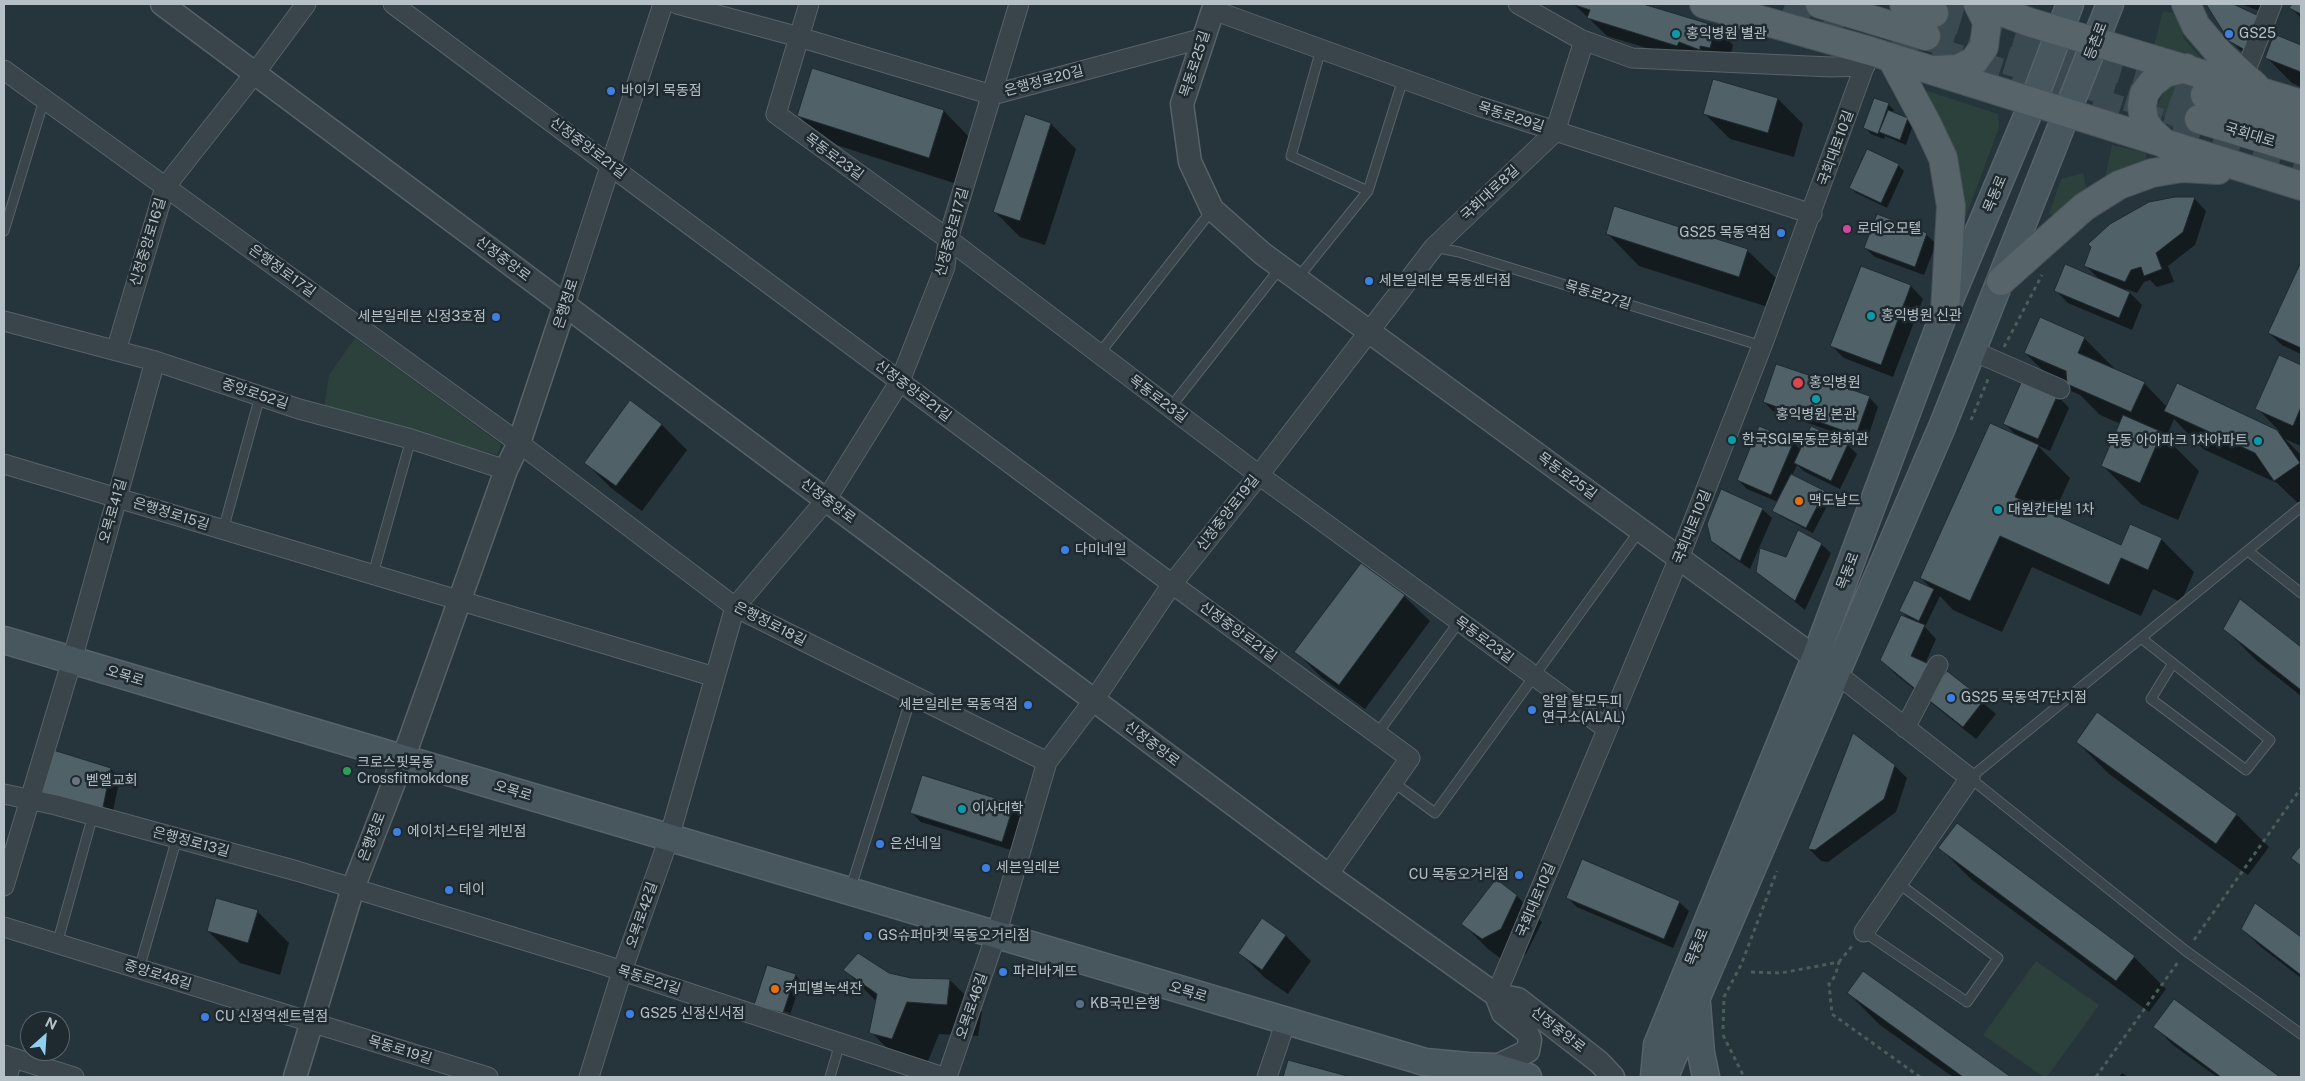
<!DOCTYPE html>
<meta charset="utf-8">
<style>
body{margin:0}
#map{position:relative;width:2305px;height:1081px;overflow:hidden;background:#26343b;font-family:"Public Sans",sans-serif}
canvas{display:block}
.frame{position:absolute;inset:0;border:5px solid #b5c0c6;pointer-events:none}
.north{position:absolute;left:20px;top:1011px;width:50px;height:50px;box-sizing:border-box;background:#1e2a30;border:1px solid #5a666c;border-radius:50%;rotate:26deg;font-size:14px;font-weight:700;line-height:20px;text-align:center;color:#b5c0c6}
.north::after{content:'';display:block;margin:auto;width:18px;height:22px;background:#92ceee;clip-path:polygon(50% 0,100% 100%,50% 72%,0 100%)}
</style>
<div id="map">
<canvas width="2305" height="1081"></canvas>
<div class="frame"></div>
<div class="north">N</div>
</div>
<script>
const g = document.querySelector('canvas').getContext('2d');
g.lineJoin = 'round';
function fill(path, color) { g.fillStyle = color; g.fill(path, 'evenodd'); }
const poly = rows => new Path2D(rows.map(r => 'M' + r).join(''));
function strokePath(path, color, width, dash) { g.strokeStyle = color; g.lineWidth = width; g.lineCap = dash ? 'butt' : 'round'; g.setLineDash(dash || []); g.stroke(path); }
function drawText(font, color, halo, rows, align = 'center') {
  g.font = font + ' "Public Sans","Noto Sans KR",sans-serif'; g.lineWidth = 5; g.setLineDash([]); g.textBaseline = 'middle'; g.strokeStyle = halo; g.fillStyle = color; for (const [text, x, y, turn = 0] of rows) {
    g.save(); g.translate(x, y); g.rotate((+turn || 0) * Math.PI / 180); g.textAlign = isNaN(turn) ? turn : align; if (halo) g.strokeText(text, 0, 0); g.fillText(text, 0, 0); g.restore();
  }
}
fill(poly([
 [2163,11,2173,13,2180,25,2184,39,2207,64,2153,49],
 [2186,81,2197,86,2184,131,2169,126,2157,106,2166,88],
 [1927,91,1998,114,1999,128,1966,216,1960,215,1925,102],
 [2112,145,2146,153,2146,162,2105,178],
 [2083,173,2087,191,2054,217,2049,214,2061,179],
 [355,338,501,444,497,455,324,408,329,375],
 [2036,961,2099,1005,2047,1077,2044,1077,1983,1035]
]), '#2c413c');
fill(poly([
 [1574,4,1639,4,1715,27,1733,45,1728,65,1696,63,1607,36],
 [2207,4,2231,4,2260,18,2254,59,2240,50,2230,40],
 [2241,4,2274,4,2270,15],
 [2293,4,2301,4,2301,18,2291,8],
 [2275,36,2301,47,2301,87,2292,83,2266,57],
 [813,70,944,111,969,137,954,183,824,141,799,116],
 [1778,99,1803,124,1794,157,1730,139,1705,114],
 [1888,104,1894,110,1893,113,1907,119,1913,125,1906,145,1885,136,1884,139,1871,134,1865,128],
 [1025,116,1051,124,1076,149,1045,245,1020,237,994,211],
 [1898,165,1904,171,1887,208,1856,193,1850,187],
 [2194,198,2206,211,2195,245,2168,266,2174,282,2157,287,2150,280,2144,282,2137,293,2126,289,2142,305,2132,330,2068,303,2055,290,2100,280,2086,266],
 [1877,216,1927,235,1936,244,1924,275,1875,257,1865,248],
 [1607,233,1747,250,1780,282,1771,308,1639,266],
 [2301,265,2301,354,2282,345,2269,333],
 [1862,267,1911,286,1923,299,1893,377,1844,358,1832,346],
 [2084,338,2116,370,2144,383,2167,407,2178,385,2280,432,2257,408,2280,357,2301,366,2301,446,2285,439,2301,455,2301,506,2277,483,2203,449,2174,419,2166,438,2199,471,2178,520,2141,504,2103,466,2121,424,2100,415,2080,395,2058,385,2025,353],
 [2057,395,2069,408,2050,451,2037,445,2070,478,2053,515,2121,546,2131,526,2162,540,2194,572,2181,602,2153,589,2141,616,2032,567,2002,632,1953,610,1940,596,1925,627,1936,639,1925,664,1943,679,1947,673,1996,714,1976,739,1894,673,1882,660,1909,619,1901,611,1933,590,1921,578,2017,436,2004,423],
 [1869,397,1878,407,1866,443,1773,411,1764,402],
 [662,425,687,450,642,511,611,488,586,463],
 [1793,442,1801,450,1848,445,1857,454,1840,489,1805,472,1797,465,1792,476,1825,492,1831,498,1813,533,1780,516,1774,510,1778,502,1747,489,1738,480],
 [1762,509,1772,518,1750,569,1722,550,1713,540],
 [1821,544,1831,553,1805,610,1757,571],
 [1361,564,1404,596,1430,621,1365,709,1321,677,1296,652],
 [2240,601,2301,648,2301,696,2257,661,2225,629],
 [2098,714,2237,815,2269,847,2248,875,2109,774,2077,742],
 [51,751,111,769,120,778,111,820],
 [1895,766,1907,778,1896,812,1828,862,1821,861,1809,849],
 [1013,805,1022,814,1011,850,921,822,912,813],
 [1940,848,2134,957,2166,989,2149,1012,1972,880],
 [1496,881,1517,896,1542,922,1526,954,1508,964,1488,949,1463,924],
 [1567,897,1679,902,1689,911,1673,948,1577,907],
 [2256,904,2301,939,2301,978,2261,947,2242,929],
 [257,911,289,943,280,975,240,963,208,931],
 [1263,920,1286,936,1311,961,1288,994,1265,978,1240,953],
 [845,970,889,975,910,979,950,980,982,1012,978,1036,939,1034,924,1071,903,1064,871,1032,877,1002],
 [1863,972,2009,1077,1953,1077,1880,1025,1848,993],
 [795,975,801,981,789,1018,762,1011,756,1005],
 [761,1005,790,1013,789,1015,761,1008],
 [2174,1001,2278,1077,2217,1077,2173,1045,2155,1027],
 [1289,1061,1346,1077,1284,1077],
 [2122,1073,2128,1077,2119,1077]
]), '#0007');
const building = poly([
 [1572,4,1643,4,1716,26,1710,48,1700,46,1700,50,1679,42,1677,46,1587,18,1590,10,1572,4],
 [2206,4,2233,4,2261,17,2245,50,2229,41,2206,4],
 [2292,4,2301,4,2301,14,2289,8,2292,4],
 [2274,34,2301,45,2301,72,2265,58,2274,34],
 [812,68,944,110,929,158,797,116,812,68],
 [1713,79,1778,98,1768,133,1703,114,1713,79],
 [1874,98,1889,103,1878,134,1863,128,1874,98],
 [1888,110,1908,118,1900,140,1879,132,1888,110],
 [1025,114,1051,123,1020,221,993,212,1025,114],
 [1867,149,1899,164,1881,203,1849,188,1867,149],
 [2175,197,2195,197,2183,232,2156,253,2162,269,2144,276,2141,267,2131,270,2125,282,2084,266,2091,247,2088,244,2110,224,2149,202,2175,197],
 [1614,206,1748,249,1739,277,1606,234,1614,206],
 [1877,214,1927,233,1915,267,1864,248,1877,214],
 [2301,262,2301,348,2268,333,2301,262],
 [2065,264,2130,292,2119,318,2054,291,2065,264],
 [1861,266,1911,285,1881,365,1830,346,1861,266],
 [2040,317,2085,337,2078,353,2145,382,2131,412,2067,384,2066,371,2024,353,2040,317],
 [2279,355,2301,365,2301,407,2293,426,2255,409,2279,355],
 [1776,364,1870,396,1856,435,1763,402,1776,364],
 [2023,378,2058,394,2038,439,2003,424,2023,378],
 [2177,383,2277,430,2300,463,2274,481,2255,453,2164,411,2177,383],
 [630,400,662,424,616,486,584,463,630,400],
 [2123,415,2162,432,2140,483,2101,466,2123,415],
 [1990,423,2039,445,2015,497,2121,545,2130,524,2162,538,2148,570,2121,558,2109,585,2000,536,1970,601,1920,578,1990,423],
 [1759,426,1794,441,1771,495,1737,480,1759,426],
 [1811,426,1848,444,1831,481,1794,463,1811,426],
 [1791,474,1825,491,1806,528,1772,511,1791,474],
 [1721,489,1763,508,1740,561,1711,541,1707,524,1721,489],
 [1798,530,1822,543,1795,601,1756,572,1760,548,1786,557,1798,530],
 [1361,563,1405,595,1339,685,1294,652,1361,563],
 [1914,580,1934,589,1919,621,1899,611,1914,580],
 [2240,599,2301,647,2301,690,2223,629,2240,599],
 [1901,615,1925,625,1911,656,1931,665,1919,692,1880,660,1901,615],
 [1947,671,1984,700,1963,727,1926,698,1947,671],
 [2097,712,2237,814,2216,844,2076,742,2097,712],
 [1853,733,1895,765,1884,799,1815,850,1808,849,1853,733],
 [50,749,111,768,102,812,42,795,50,749],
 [922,775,1014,804,1002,842,910,813,922,775],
 [1957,823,2135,956,2116,981,1938,848,1957,823],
 [2301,845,2301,866,2291,858,2301,845],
 [1582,859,1680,901,1664,939,1566,898,1582,859],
 [1496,879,1517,895,1501,929,1482,939,1461,924,1496,879],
 [216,898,258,910,248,943,207,931,216,898],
 [2255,903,2301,937,2301,975,2241,929,2255,903],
 [1262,918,1286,935,1262,970,1238,953,1262,918],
 [858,953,889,973,911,978,950,979,947,1005,907,1002,892,1039,869,1033,877,994,843,970,858,953],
 [767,965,796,974,783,1013,754,1005,767,965],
 [1863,971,2011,1077,1963,1077,1847,993,1863,971],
 [2174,999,2280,1077,2221,1077,2153,1027,2174,999],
 [1288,1060,1351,1077,1283,1077,1288,1060]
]);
fill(building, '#516168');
strokePath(building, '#202c32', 1);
strokePath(poly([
 [1934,13,2205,95],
 [1926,36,2199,119]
]), '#3b4950', 28, [28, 14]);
strokePath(poly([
 [1785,4,1845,23],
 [1936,4,2004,25],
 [1893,38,2301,167]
]), '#3b4950', 28, [28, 14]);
const service = poly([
 [1321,49,1291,156,1368,191],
 [4,231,44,100],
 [1434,247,1459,252,1762,346],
 [1297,279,1368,191,1403,79],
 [1099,354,1212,210],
 [1170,408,1281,267],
 [2301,507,1970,778,2186,951,2301,1034],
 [223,530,260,396],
 [2248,551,2301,593],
 [373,574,411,439],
 [2141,638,2270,740,2246,770,2151,699,2173,663],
 [1377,734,1459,622],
 [1393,782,1435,813,1640,530],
 [850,890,912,695],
 [1864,932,1967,1002,1998,958,1898,883],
 [57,944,93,815],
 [139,969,177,838],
 [830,1077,840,1043]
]);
const minor = poly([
 [393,4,1172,584,1410,758,1328,875],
 [677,4,799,37,992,95,1204,38],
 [809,4,776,114,948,239,1259,475,1607,729],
 [1518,4,1580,39,1632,58,1831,67,1865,66],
 [1213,10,1478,106,1812,214],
 [4,70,519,443,735,607,1047,762],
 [2244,75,2272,4],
 [565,305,663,4],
 [4,321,155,361,299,409,411,439,506,470],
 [116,351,165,187,255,73,306,4],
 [1973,351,2060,389],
 [4,464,715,677],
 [1837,674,1970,778,1864,932],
 [1905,728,1938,665],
 [4,794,56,805,297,871,595,962,943,1077],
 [4,886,72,660,155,361],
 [4,927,488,1077],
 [1496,995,1679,558,1762,346,1870,51],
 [4,1055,74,1077],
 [7,1077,13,1058],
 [589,1077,622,971,669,838,735,607,826,500,900,381,945,267,948,239,1019,4],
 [947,1077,996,935,1047,762,1094,700,1172,584,1259,475,1434,247,1555,132,1584,41],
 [1267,1077,1286,1021]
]);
const tertiary = poly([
 [162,4,1328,875,1496,995,1518,999,1599,1062,1613,1077],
 [1215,4,1182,104,1190,162,1212,209,1263,254,1828,667],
 [1495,1067,1528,1051,1530,1040,1527,1032,1503,1013,1496,995],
 [295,1077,353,888,403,759,506,470,519,443,565,305]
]);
const secondary = poly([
 [4,640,1425,1062,1469,1066,1495,1067,1528,1077],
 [1697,1004,1701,1053,1706,1077],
 [1654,1077,1657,1045,1815,658,1945,311,2033,102,2070,4],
 [1665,1077,1697,997,1942,427,2110,4]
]);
const primary = poly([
 [1704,4,1870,51,2301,186],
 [1820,4,1926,36],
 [1904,4,1934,13],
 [1981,4,2029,22,2301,104],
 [2186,4,2196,26,2220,54,2255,86],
 [1892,59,1927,124,1943,158,1951,206,1945,311],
 [1936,70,1958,69,1974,61,1984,47,1987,22,1978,4],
 [2205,95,2301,125],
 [2199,119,2301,150],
 [2165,144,2151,131,2144,121,2142,106,2144,94,2152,83,2165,73,2186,68],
 [2001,281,2084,207,2119,185,2152,173,2182,168,2218,170]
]);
strokePath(service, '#576369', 11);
strokePath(minor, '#576369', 21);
strokePath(tertiary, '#576369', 25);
strokePath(secondary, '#576369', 29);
strokePath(primary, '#455157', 30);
strokePath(poly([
 [2004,347,2042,275],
 [1971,420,1989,377],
 [2194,940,2301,788],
 [1839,962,1853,945],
 [1751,972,1781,973,1839,962,1835,976,1829,984,1832,1014,1920,1077],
 [1723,1029,1724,997,1741,965,1777,871],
 [1723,1035,1744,1077],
 [2096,1077,2178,962]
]), '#495d59', 3, [4, 4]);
strokePath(service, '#39454b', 9);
strokePath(minor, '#39454b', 19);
strokePath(tertiary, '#39454b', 22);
strokePath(secondary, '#48565e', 26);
strokePath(primary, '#57656b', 28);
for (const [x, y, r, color] of [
 [1676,34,5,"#0f9aa8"],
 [2229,34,5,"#3f7fe0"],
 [611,91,5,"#3f7fe0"],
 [1847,229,5,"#d1479c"],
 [1781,233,5,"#3f7fe0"],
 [1369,281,5,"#3f7fe0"],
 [1871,316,5,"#0f9aa8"],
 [496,317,5,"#3f7fe0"],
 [1798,383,6,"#e0444e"],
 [1816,399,5,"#0f9aa8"],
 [1732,440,5,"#0f9aa8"],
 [2258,441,5,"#0f9aa8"],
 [1799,501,5,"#e8710a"],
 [1998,510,5,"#0f9aa8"],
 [1065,550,5,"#3f7fe0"],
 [1951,698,5,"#3f7fe0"],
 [1028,705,5,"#3f7fe0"],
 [1532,710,5,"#3f7fe0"],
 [347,771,5,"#2e9e5b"],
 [76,781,5,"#6b7280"],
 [962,809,5,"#0f9aa8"],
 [397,832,5,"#3f7fe0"],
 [880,844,5,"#3f7fe0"],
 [986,868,5,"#3f7fe0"],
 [1519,875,5,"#3f7fe0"],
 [449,890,5,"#3f7fe0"],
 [868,936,5,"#3f7fe0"],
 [1003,972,5,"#3f7fe0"],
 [775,989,5,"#e8710a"],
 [1080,1004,5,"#5c6f8a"],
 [630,1014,5,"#3f7fe0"],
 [205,1017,5,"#3f7fe0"]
]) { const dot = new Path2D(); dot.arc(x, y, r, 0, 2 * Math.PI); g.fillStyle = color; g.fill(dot); strokePath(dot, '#1e2a30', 2); }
drawText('14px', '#b5c0c6', '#1e2a30', [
 ["홍익병원 별관",1686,34],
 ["GS25",2239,34],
 ["바이키 목동점",621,91],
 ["로데오모텔",1857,229],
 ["GS25 목동역점",1771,233,"right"],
 ["세븐일레븐 목동센터점",1379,281],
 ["홍익병원 신관",1881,316],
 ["세븐일레븐 신정3호점",486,317,"right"],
 ["홍익병원",1809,383],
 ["홍익병원 본관",1816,415,"center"],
 ["한국SGI목동문화회관",1742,440],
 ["목동 아아파크 1차아파트",2248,441,"right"],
 ["맥도날드",1809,501],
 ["대원칸타빌 1차",2008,510],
 ["다미네일",1075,550],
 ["GS25 목동역7단지점",1961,698],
 ["알알 탈모두피",1542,702],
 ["연구소(ALAL)",1542,718],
 ["세븐일레븐 목동역점",1018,705,"right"],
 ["크로스핏목동",357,763],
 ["Crossfitmokdong",357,779],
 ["벧엘교회",86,781],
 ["이사대학",972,809],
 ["에이치스타일 케빈점",407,832],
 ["은선네일",890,844],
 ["세븐일레븐",996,868],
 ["CU 목동오거리점",1509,875,"right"],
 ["데이",459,890],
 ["GS슈퍼마켓 목동오거리점",878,936],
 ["파리바게뜨",1013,972],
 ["커피별녹색잔",785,989],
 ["KB국민은행",1090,1004],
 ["GS25 신정신서점",640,1014],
 ["CU 신정역센트럴점",215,1017]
], 'left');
drawText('14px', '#b5c0c6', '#1e2a30', [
 ["등촌로",2096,41,-69],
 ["목동로25길",1195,64,-72],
 ["은행정로20길",1044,81,-15],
 ["목동로29길",1511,117,18],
 ["국회대로",2250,135,17],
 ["신정중앙로21길",588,148,37],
 ["국회대로10길",1836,148,-70],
 ["목동로23길",834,157,36],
 ["국회대로8길",1490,193,-43],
 ["목동로",1995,194,-67],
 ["신정중앙로17길",952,232,-75],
 ["신정중앙로16길",148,242,-73],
 ["신정중앙로",503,259,37],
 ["은행정로17길",282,271,36],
 ["목동로27길",1598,295,17],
 ["은행정로",566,304,-72],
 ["신정중앙로21길",913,391,37],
 ["중앙로52길",255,394,18],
 ["목동로23길",1158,399,37],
 ["목동로25길",1567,476,36],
 ["신정중앙로",828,501,37],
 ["오목로41길",113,511,-74],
 ["신정중앙로19길",1228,513,-52],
 ["은행정로15길",171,514,17],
 ["국회대로10길",1692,527,-68],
 ["목동로",1848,571,-69],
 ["은행정로18길",770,624,27],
 ["신정중앙로21길",1238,632,36],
 ["목동로23길",1484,640,36],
 ["오목로",125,676,17],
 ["신정중앙로",1152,744,37],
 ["오목로",513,791,17],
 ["은행정로",372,837,-69],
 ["은행정로13길",191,842,15],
 ["국회대로10길",1536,900,-67],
 ["오목로42길",642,915,-71],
 ["목동로",1697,947,-68],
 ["중앙로48길",158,975,17],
 ["목동로21길",649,980,18],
 ["오목로",1188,992,17],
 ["오목로46길",972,1006,-71],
 ["신정중앙로",1558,1030,38],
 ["목동로19길",400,1050,17]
]);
</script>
